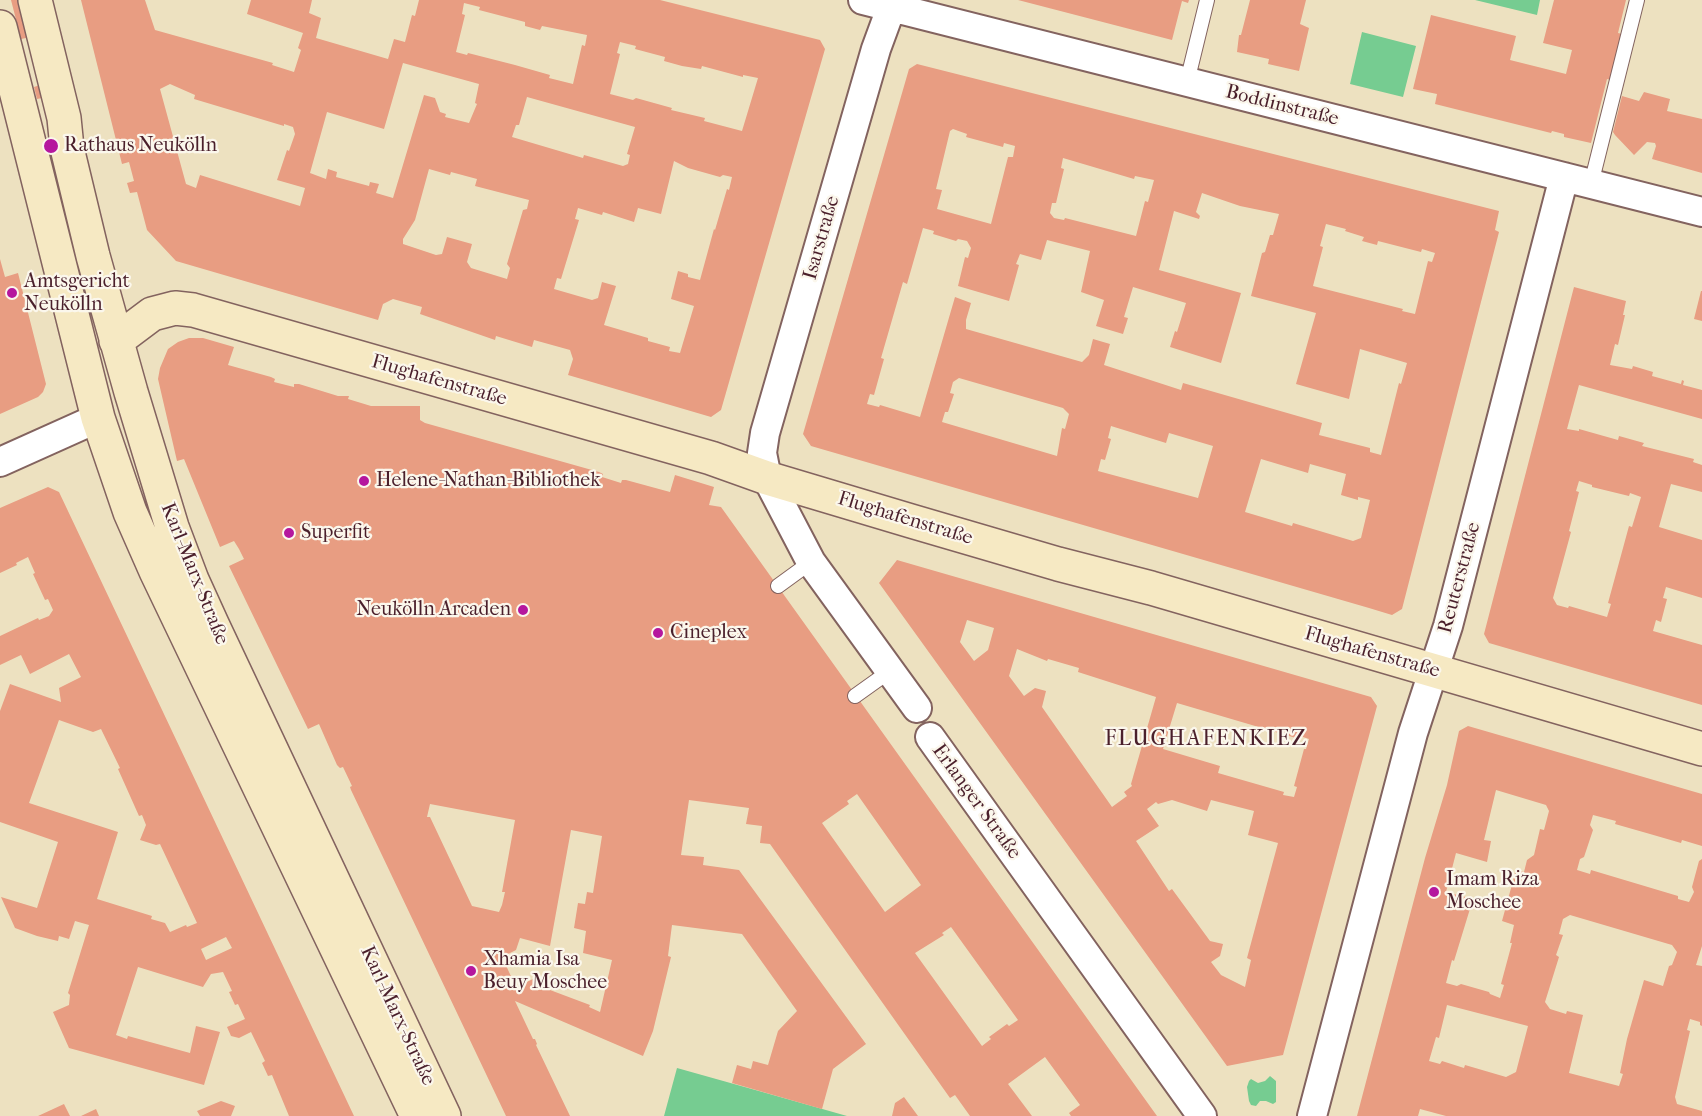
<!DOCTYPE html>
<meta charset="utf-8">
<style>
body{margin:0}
canvas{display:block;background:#ede1c0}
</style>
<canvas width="1702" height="1116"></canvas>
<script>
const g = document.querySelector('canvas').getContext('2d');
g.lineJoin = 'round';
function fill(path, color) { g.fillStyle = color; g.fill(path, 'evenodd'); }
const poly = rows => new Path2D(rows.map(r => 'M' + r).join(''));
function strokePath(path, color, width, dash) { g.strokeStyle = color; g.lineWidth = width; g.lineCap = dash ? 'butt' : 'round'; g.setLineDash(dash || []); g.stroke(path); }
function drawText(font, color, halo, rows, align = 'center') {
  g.font = font + ' "IM FELL French Canon",serif'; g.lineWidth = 4.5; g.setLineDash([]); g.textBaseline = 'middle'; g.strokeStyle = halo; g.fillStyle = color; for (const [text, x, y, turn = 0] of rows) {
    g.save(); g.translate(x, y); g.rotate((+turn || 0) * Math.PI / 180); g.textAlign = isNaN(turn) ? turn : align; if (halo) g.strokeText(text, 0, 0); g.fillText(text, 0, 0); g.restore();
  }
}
fill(poly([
 [1475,0,1540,0,1537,15],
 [1362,32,1416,46,1403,97,1350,84],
 [677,1068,766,1093,847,1116,664,1116],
 [1270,1076,1276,1081,1276,1102,1273,1104,1266,1101,1260,1101,1256,1106,1251,1105,1249,1101,1247,1087,1249,1081,1251,1079,1258,1083,1265,1081]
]), '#76cc91');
fill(poly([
 [11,0,22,0,31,37,21,39],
 [81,0,145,0,155,30,273,63,272,65,294,72,301,50,298,48,303,33,247,14,251,0,312,0,309,13,321,18,316,38,388,59,394,39,405,42,412,15,415,16,419,0,660,0,820,40,825,49,721,410,711,417,568,375,573,359,570,350,534,340,532,347,496,336,495,340,420,314,422,307,393,299,383,304,378,320,176,261,147,230,137,192,130,193,127,183,134,181,129,162,122,164],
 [464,3,480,7,479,10,525,22,525,26,540,30,542,26,587,35,585,46,582,45,573,84,549,78,550,75,515,65,468,53,467,55,456,52,465,15,462,14],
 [620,42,636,46,635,49,665,57,664,61,682,66,701,69,702,66,743,77,743,75,758,78,742,131,704,121,705,118,671,110,672,108,636,98,633,100,610,94,620,54,617,53],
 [403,63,479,84,475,103,477,104,469,123,445,117,446,114,440,112,435,98,424,95,393,198,376,193,379,184,370,182,369,186,336,177,337,172,328,169,326,179,310,173,327,112,384,129],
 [170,84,195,95,194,99,284,126,284,124,293,127,295,134,289,151,287,150,277,180,305,188,300,206,200,175,196,188,186,184,160,89],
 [527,97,635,127,627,154,630,155,628,164,623,166,584,155,583,158,512,137,516,125,519,125],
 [674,161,688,168,720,177,723,175,732,177,729,190,727,189,715,230,714,229,700,280,688,277,688,274,678,271,671,299,694,306,680,353,669,351,670,347,648,341,648,338,604,325,616,286,602,282,598,298,592,300,554,289,557,278,561,279,579,220,575,219,578,208,602,215,603,212,634,222,638,208,661,214],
 [429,169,450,175,451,172,477,179,475,186,529,200,527,209,523,210,507,264,510,268,507,279,471,268,467,262,472,244,447,237,442,254,436,255,403,244,403,239,415,220],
 [1018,0,1189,0,1188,3,1182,1,1172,40],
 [1250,0,1306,0,1300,24,1309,28,1299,71,1268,64,1269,59,1237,52,1239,35,1241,35],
 [1554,0,1626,0,1618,33,1622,34,1611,80,1607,79,1591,143,1564,137,1564,134,1552,131,1551,133,1435,104,1437,94,1413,89,1431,15,1516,36,1510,60,1566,74,1572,50,1543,43],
 [917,64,1499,211,1495,230,1499,232,1402,609,1392,615,1369,608,811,446,803,434,909,69],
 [953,129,967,134,966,137,1003,147,1004,143,1015,146,1013,157,1008,157,991,224,937,209,942,190,936,189,950,131],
 [1063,158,1134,179,1135,176,1154,180,1148,202,1145,201,1136,236,1065,218,1064,220,1054,218,1050,213,1052,203,1056,203,1064,169,1061,168],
 [1202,193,1240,206,1279,214,1273,235,1270,235,1265,252,1262,253,1251,296,1316,313,1296,384,1349,399,1360,349,1407,363,1401,384,1399,383,1381,455,1370,452,1370,448,1319,435,1322,423,1183,383,1181,390,1104,365,1110,344,1093,339,1089,355,1082,362,966,329,966,320,971,303,955,297,920,417,880,405,879,407,867,404,870,394,874,395,884,359,881,358,903,282,907,284,923,228,934,231,933,234,956,241,958,239,967,241,971,248,968,258,965,257,958,286,1009,301,1019,265,1016,264,1020,254,1041,260,1047,240,1090,251,1081,292,1104,300,1096,326,1123,334,1128,318,1124,317,1133,287,1186,303,1177,332,1175,331,1170,347,1221,363,1241,293,1159,270,1174,211,1199,219,1200,216,1196,212],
 [1326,224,1346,229,1345,231,1364,237,1362,241,1377,245,1378,241,1421,252,1422,249,1435,253,1432,262,1428,261,1415,314,1402,311,1403,309,1313,286,1323,247,1320,246],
 [959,378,1063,408,1069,414,1065,429,1062,428,1057,456,942,422,945,412,948,412,954,394,950,393,953,382],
 [1111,426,1166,443,1169,433,1213,446,1198,498,1098,471,1101,459,1105,460,1111,439,1108,438],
 [1261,459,1308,473,1310,464,1346,474,1341,495,1358,500,1358,497,1370,500,1361,538,1353,541,1293,523,1292,526,1245,512],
 [43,84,47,97,37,99,34,87],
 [1644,92,1670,99,1667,111,1702,119,1702,173,1652,159,1656,146,1655,143,1647,142,1634,155,1615,135,1613,132,1622,96,1639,101],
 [0,259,5,277,18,273,46,384,43,392,38,397,0,414],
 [1574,287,1626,301,1623,315,1625,315,1618,345,1615,344,1610,365,1632,369,1633,366,1653,372,1652,376,1681,384,1682,380,1684,381,1683,385,1702,390,1702,419,1579,385,1567,429,1579,431,1579,429,1618,440,1619,436,1644,443,1642,446,1694,459,1693,462,1702,465,1702,492,1671,484,1659,527,1702,540,1702,598,1666,587,1663,598,1667,599,1661,622,1656,620,1653,631,1702,645,1702,705,1489,643,1484,634],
 [1579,481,1592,485,1592,487,1629,496,1630,493,1641,497,1632,527,1629,526,1608,603,1611,604,1607,617,1569,606,1568,608,1557,605,1553,598,1571,532,1569,531,1579,492,1576,491],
 [1701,291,1702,291,1702,321,1694,319],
 [189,338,203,338,234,347,228,365,271,377,275,379,274,382,294,387,294,384,299,384,338,396,349,396,348,399,371,406,420,406,420,420,425,423,599,472,603,474,602,477,621,483,622,480,626,480,670,492,675,475,714,487,709,505,721,507,1157,1116,1071,1116,1069,1113,1080,1105,1045,1057,1008,1084,1032,1116,970,1116,955,1095,950,1098,770,844,760,843,762,826,746,824,749,808,689,800,681,855,704,857,703,865,739,870,866,1044,833,1069,822,1109,732,1083,737,1065,751,1069,753,1061,768,1065,778,1031,797,1011,742,934,672,925,668,956,671,957,653,1031,643,1056,515,1001,533,1039,535,1039,537,1044,536,1045,570,1116,506,1116,351,790,350,787,352,786,343,767,340,768,337,765,319,724,308,729,229,566,244,559,239,549,234,541,220,547,184,459,177,461,158,379,160,368,168,349,178,342],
 [857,794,921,885,885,912,822,823,849,804,847,801],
 [430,804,515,820,502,892,505,892,502,905,499,912,472,906,430,817,427,817],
 [571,830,602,836,593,893,587,892,585,904,578,903,574,928,586,931,583,953,612,960,600,1012,589,1007,590,1005,542,987,537,980,533,979,516,987,502,957,516,950,520,938,550,946],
 [951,927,1018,1020,1009,1026,1007,1024,989,1037,991,1039,982,1046,915,953,944,935,942,933],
 [48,487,59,492,354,1116,289,1116,272,1075,268,1076,262,1063,265,1061,251,1032,239,1038,231,1036,227,1027,245,1019,238,1004,235,1005,229,992,232,991,223,972,211,974,203,987,138,967,116,1035,127,1039,128,1036,190,1053,196,1026,220,1032,204,1085,69,1048,53,1012,69,1005,70,995,68,993,89,925,75,921,69,939,59,936,58,941,37,936,15,928,1,897,37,908,58,842,0,822,0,711,10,684,61,702,59,688,81,677,69,654,30,674,21,655,0,665,0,636,38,618,39,620,49,616,53,610,48,599,45,600,33,574,35,573,28,557,16,563,17,565,0,573,0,508],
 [59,720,93,732,101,729,120,768,118,769,139,816,142,815,146,825,140,840,156,845,160,844,197,923,187,927,186,925,170,932,165,923,151,919,152,916,97,899,118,832,29,803],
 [226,937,232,948,206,960,201,949],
 [897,560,1371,697,1377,706,1283,1055,1227,1066,879,583],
 [967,620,994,628,988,650,974,661,960,642],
 [1017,649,1047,661,1048,659,1079,668,1078,672,1156,697,1131,784,1132,786,1124,792,1127,796,1112,807,1042,707,1046,691,1035,688,1024,696,1009,676],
 [1177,703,1296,738,1297,735,1309,739,1306,749,1304,749,1294,786,1297,787,1294,797,1283,795,1284,792,1218,773,1220,766,1163,749],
 [1172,800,1207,811,1211,800,1254,811,1248,835,1278,843,1247,958,1251,960,1245,987,1221,975,1211,962,1220,956,1223,944,1210,941,1172,889,1169,891,1136,841,1159,826,1147,809,1156,802,1158,804],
 [1468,726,1702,794,1702,846,1682,840,1681,843,1650,834,1615,824,1616,821,1593,815,1590,825,1593,830,1584,857,1580,859,1577,870,1590,874,1591,870,1678,896,1678,899,1689,902,1694,892,1692,887,1699,861,1702,859,1702,946,1696,965,1702,966,1702,1026,1700,1025,1700,1022,1690,1019,1687,1030,1690,1031,1675,1097,1677,1104,1702,1111,1702,1116,1446,1116,1420,1109,1418,1116,1357,1116,1425,858,1447,785,1459,731],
 [1496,790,1546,805,1549,811,1544,830,1540,829,1534,855,1527,860,1524,872,1516,870,1502,921,1514,925,1510,943,1512,943,1501,984,1504,985,1500,998,1490,994,1489,992,1461,984,1457,986,1446,983,1452,960,1454,961,1473,899,1446,892,1456,853,1487,862,1491,841,1484,840],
 [1570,915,1672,945,1677,952,1672,965,1669,966,1663,986,1644,980,1627,1039,1620,1073,1623,1074,1619,1086,1569,1073,1583,1015,1567,1011,1566,1014,1550,1009,1545,1002,1559,957,1556,955,1563,935,1559,934,1563,919],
 [1447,1005,1528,1026,1516,1072,1506,1077,1465,1065,1464,1068,1442,1061,1440,1064,1429,1061,1436,1037,1439,1038],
 [904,1097,918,1116,892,1116,895,1103],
 [221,1101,235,1106,231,1116,200,1116,197,1111],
 [64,1104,70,1116,38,1116],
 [96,1109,99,1116,81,1116]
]), '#e89d82');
const lane = poly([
 [1187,82,1207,0],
 [1591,184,1637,0],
 [778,586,811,562],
 [855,696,890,671]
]);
const street = poly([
 [863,0,1702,212],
 [894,0,876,49,765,433,762,453,767,478,811,562,917,708],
 [0,462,98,418],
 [930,737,1202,1116],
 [1312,1116,1413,733,1448,626,1564,177]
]);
const secondary = poly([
 [35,0,64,118,67,148,93,256,131,392,172,527,192,580,212,624,444,1116],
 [0,27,98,418,130,512,156,571,417,1116],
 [116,341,152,314,175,308,193,310,711,458,767,478,911,521,1058,564,1151,588,1702,749]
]);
strokePath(lane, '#83635f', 16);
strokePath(street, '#83635f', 32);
strokePath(secondary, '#83635f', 36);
strokePath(lane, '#fff', 14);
strokePath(street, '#fff', 28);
strokePath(secondary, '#f6e9c3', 33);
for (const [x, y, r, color] of [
 [51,146,8,"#b5179e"],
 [12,293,6,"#b5179e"],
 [364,481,6,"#b5179e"],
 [289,533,6,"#b5179e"],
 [523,610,6,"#b5179e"],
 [658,633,6,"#b5179e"],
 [1434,892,6,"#b5179e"],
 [471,971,6,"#b5179e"]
]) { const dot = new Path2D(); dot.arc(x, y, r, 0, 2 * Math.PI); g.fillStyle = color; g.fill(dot); strokePath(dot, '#fbf7ec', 2); }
drawText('20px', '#4a1f2b', '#fbf7ec', [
 ["Boddinstraße",1282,106,14],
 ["Isarstraße",822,238,-74],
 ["Flughafenstraße",439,381,16],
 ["Flughafenstraße",905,519,17],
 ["Karl-Marx-Straße",194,574,68],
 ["Reuterstraße",1460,578,-75],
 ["Flughafenstraße",1372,653,16],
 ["Erlanger Straße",976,802,54],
 ["Karl-Marx-Straße",397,1016,65]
]);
drawText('20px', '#4a1f2b', '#fbf7ec', [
 ["Rathaus Neukölln",64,146],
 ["Amtsgericht",24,282],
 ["Neukölln",24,305],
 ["Helene-Nathan-Bibliothek",376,481],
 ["Superfit",301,533],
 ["Neukölln Arcaden",511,610,"right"],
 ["Cineplex",670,633],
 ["Imam Riza",1446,880],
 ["Moschee",1446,903],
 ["Xhamia Isa",483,960],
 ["Beuy Moschee",483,983]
], 'left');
g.letterSpacing = '1.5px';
drawText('22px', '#4a1f2b', '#fbf7ec', [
 ["FLUGHAFENKIEZ",1206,740]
]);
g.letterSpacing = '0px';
</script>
